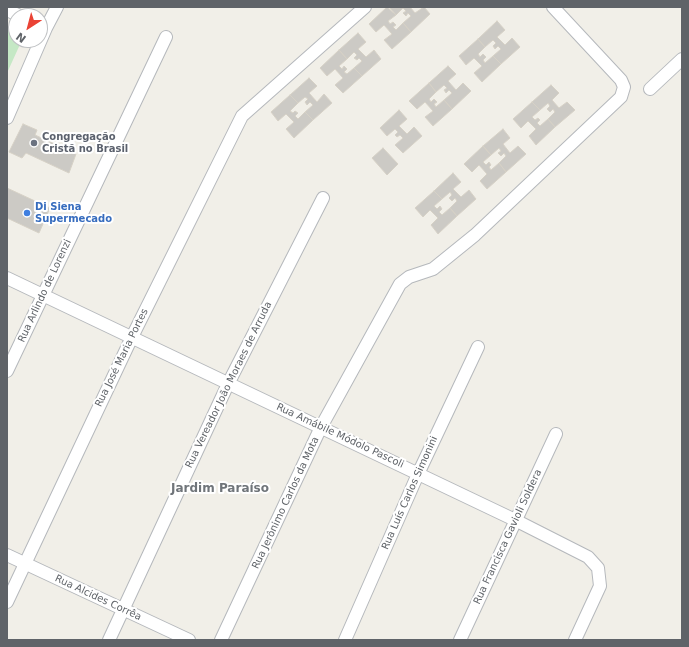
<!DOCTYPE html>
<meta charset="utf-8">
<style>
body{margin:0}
#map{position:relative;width:689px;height:647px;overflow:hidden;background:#f1efe8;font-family:"DejaVu Sans",sans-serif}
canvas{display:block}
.frame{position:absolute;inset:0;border:8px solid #5f6368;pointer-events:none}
.north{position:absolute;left:8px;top:8px;width:40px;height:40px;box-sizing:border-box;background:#fff;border:1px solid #bfc1c3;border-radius:50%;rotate:216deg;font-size:11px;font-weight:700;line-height:16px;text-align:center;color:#5f6368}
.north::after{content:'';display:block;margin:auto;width:14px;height:18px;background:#ea4335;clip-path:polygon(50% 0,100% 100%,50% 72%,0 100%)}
</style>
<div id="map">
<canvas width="689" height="647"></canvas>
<div class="frame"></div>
<div class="north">N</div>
</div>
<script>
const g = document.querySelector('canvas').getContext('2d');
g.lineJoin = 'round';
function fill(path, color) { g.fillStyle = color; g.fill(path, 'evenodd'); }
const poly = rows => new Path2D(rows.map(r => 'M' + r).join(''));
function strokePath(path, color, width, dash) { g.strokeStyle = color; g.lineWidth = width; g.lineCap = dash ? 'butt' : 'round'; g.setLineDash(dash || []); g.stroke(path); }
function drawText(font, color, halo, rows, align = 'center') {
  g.font = font + ' "DejaVu Sans",sans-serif'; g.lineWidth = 4; g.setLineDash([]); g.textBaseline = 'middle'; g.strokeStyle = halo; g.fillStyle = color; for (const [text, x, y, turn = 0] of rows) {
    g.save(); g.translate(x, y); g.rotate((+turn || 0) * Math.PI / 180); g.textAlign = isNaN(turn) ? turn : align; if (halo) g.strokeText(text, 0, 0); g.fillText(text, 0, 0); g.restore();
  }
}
fill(poly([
 [7,29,16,34,16,40,22,40,7,73]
]), '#c5e8c5');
const building = poly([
 [387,7,396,15,388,21,390,24,393,22,396,25,393,27,396,30,403,23,411,32,392,49,384,40,392,34,384,25,376,32,369,24,387,7],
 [389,7,410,7,415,13,424,7,430,14,411,32,403,23,411,16,408,13,406,16,403,13,406,11,403,8,396,15,389,7],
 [497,21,505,30,497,37,505,45,512,38,520,47,501,64,493,56,501,49,498,46,495,49,493,46,496,43,493,40,485,47,478,39,497,21],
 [358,33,366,42,358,49,366,57,374,50,381,59,362,76,354,68,362,61,359,58,357,60,354,58,357,55,354,52,347,59,339,50,358,33],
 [478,39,485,47,478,54,480,57,483,54,486,57,483,60,485,63,493,56,501,64,482,82,474,73,482,66,474,58,466,65,459,56,478,39],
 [339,50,347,59,339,66,342,69,344,66,347,69,344,72,347,74,354,68,362,76,343,93,335,85,343,78,335,69,327,76,320,68,339,50],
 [448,66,456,74,448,81,456,90,463,83,471,91,452,109,444,100,452,93,449,90,446,93,444,90,447,88,444,85,436,92,429,83,448,66],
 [309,78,317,86,309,93,317,102,324,94,332,103,313,120,305,112,313,105,310,102,307,105,305,102,308,99,305,97,298,103,290,95,309,78],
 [429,83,436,92,429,99,431,102,434,99,437,102,434,104,436,107,444,100,452,109,433,126,425,117,433,111,425,102,417,109,409,101,429,83],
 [551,85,559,93,552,100,559,108,567,102,575,110,555,127,548,119,555,112,553,109,550,112,547,109,550,106,548,103,540,110,532,102,551,85],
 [290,95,298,103,290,111,293,113,295,111,298,113,295,116,298,119,305,112,313,120,294,138,286,129,294,122,286,114,278,121,271,112,290,95],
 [532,102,540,110,532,117,535,120,538,118,540,120,537,123,540,126,548,119,555,127,536,145,529,136,536,129,528,121,521,128,513,119,532,102],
 [399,110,407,119,399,126,407,134,414,127,422,136,403,153,395,145,403,138,400,135,397,137,395,135,398,132,395,129,387,136,380,128,399,110],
 [23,124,37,130,35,135,76,154,69,173,26,153,22,158,9,152,23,124],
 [503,129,510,138,503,144,510,153,518,146,526,154,506,172,499,163,506,156,504,153,501,156,498,153,501,151,499,148,491,155,483,146,503,129],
 [483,146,491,155,483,162,486,165,489,162,491,165,489,167,491,170,499,163,506,172,487,189,480,181,487,174,479,165,472,172,464,164,483,146],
 [383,148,398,164,387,175,372,158,383,148],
 [453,173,461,182,453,189,461,197,469,190,476,199,457,216,450,208,457,201,455,198,452,201,449,198,452,195,450,192,442,199,434,191,453,173],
 [7,188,50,208,39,233,7,218,7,188],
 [434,191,442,199,434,206,437,209,440,206,442,209,439,212,442,215,450,208,457,216,438,234,431,225,438,218,430,210,423,217,415,208,434,191]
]);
fill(building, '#cccac5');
strokePath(building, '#d6d1c6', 1);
const minor = poly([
 [7,10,20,16],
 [650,89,682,59],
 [7,118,46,28,57,7],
 [7,278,515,520,588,557,598,568,600,586,575,640],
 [7,371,166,37],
 [7,555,189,640],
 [7,602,132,337,242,116,365,7],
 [109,640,228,384,323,198],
 [221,640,321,427,400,284,409,277,433,269,475,235,621,97,624,87,621,80,553,7],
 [345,640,418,474,478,347],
 [460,640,556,434]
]);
strokePath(minor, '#b5b8bc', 14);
strokePath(minor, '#fff', 12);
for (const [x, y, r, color] of [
 [34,143,4,"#6b7280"],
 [27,213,4,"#3f7fe0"]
]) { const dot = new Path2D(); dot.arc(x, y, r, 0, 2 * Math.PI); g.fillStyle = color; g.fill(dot); strokePath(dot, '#fff', 1.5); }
drawText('bold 10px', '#5b616d', '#fff', [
 ["Congregação",42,137],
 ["Cristã no Brasil",42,149]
], 'left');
drawText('bold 10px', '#366cbe', '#fff', [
 ["Di Siena",35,207],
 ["Supermecado",35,219]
], 'left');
drawText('10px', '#5f6368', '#fff', [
 ["Rua Arlindo de Lorenzi",45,291,-65],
 ["Rua José Maria Portes",122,358,-64],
 ["Rua Vereador João Moraes de Arruda",229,385,-64],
 ["Rua Amábile Módolo Pascoli",340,436,25],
 ["Rua Luís Carlos Simonini",410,493,-66],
 ["Rua Jerônimo Carlos da Mota",286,503,-65],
 ["Rua Francisca Gavioli Soldera",508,537,-65],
 ["Rua Alcides Corrêa",98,598,25]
]);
drawText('bold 12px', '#70757a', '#fff', [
 ["Jardim Paraíso",220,489]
]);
</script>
